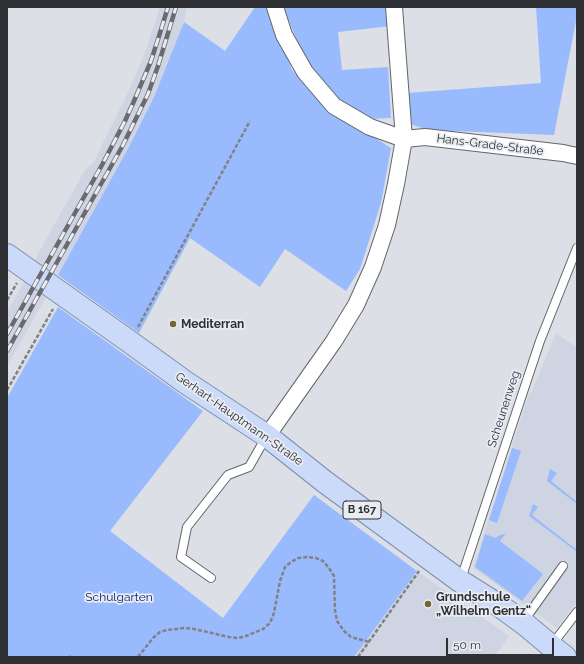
<!DOCTYPE html>
<meta charset="utf-8">
<style>
body{margin:0}
#map{position:relative;width:584px;height:664px;overflow:hidden;background:#dcdfe6;font-family:Raleway,sans-serif}
canvas{display:block}
.frame{position:absolute;inset:0;border:8px solid #2f3033;pointer-events:none}
.scale{position:absolute;left:446px;top:638px;width:108px;height:18px;box-sizing:border-box;border:2px solid #2f3033;border-top:0;padding-left:5px;font-size:12px;line-height:14px;white-space:nowrap;color:#2f3033;-webkit-text-stroke:3px #e9ecf3;paint-order:stroke}
</style>
<div id="map">
<canvas width="584" height="664"></canvas>
<div class="frame"></div>
<div class="scale">50 m</div>
</div>
<script>
const g = document.querySelector('canvas').getContext('2d');
g.lineJoin = 'round';
function fill(path, color) { g.fillStyle = color; g.fill(path, 'evenodd'); }
const poly = rows => new Path2D(rows.map(r => 'M' + r).join(''));
function strokePath(path, color, width, dash) { g.strokeStyle = color; g.lineWidth = width; g.lineCap = dash ? 'butt' : 'round'; g.setLineDash(dash || []); g.stroke(path); }
function drawText(font, color, halo, rows, align = 'center') {
  g.font = font + ' Raleway,sans-serif'; g.lineWidth = 3.5; g.setLineDash([]); g.textBaseline = 'middle'; g.strokeStyle = halo; g.fillStyle = color; for (const [text, x, y, turn = 0] of rows) {
    g.save(); g.translate(x, y); g.rotate((+turn || 0) * Math.PI / 180); g.textAlign = isNaN(turn) ? turn : align; if (halo) g.strokeText(text, 0, 0); g.fillText(text, 0, 0); g.restore();
  }
}
fill(poly([
 [160,7,187,7,184,22,154,97,130,145,7,367,7,312,21,287,39,252,85,170,94,162,101,147,126,97,144,55],
 [556,333,577,348,577,602,557,628,473,568,528,397,532,391],
 [417,571,509,636,494,657,354,657]
]), '#ced4e2');
fill(poly([
 [255,7,268,7,292,70,325,106,391,148,381,203,360,269,346,291,285,249,260,287,190,238,139,333,58,275,130,145,154,97,184,22,225,51],
 [283,7,390,7,391,26,338,32,342,70,388,67,391,118,370,119,335,97,311,69,296,38],
 [536,7,577,7,577,16,554,135,428,130,407,123,407,93,541,83],
 [58,307,203,411,110,531,223,618,314,495,417,571,354,657,7,657,7,398],
 [512,448,521,451,497,523,489,520],
 [550,469,557,473,551,481,577,502,577,504,547,481],
 [533,504,538,507,532,515,577,550,577,552,529,516],
 [506,533,500,541,543,574,522,601,475,567,485,534,496,538,498,536]
]), '#99bafc');
const service = poly([
 [211,578,181,557,187,527,228,475,249,467,266,437],
 [461,579,528,377,540,341,577,248],
 [523,622,563,566],
 [551,646,577,612]
]);
const minor = poly([
 [275,7,284,35,305,72,334,106,370,127,404,139,425,137,563,153,577,156],
 [267,436,334,341,356,305,373,267,387,225,396,184,404,139,394,7]
]);
const primary = poly([
 [7,255,130,342,185,382,267,436,291,455,325,482,460,581,500,606,526,625,551,646,565,657]
]);
strokePath(service, '#62656a', 10);
strokePath(minor, '#62656a', 18);
strokePath(primary, '#7e8fb1', 24);
strokePath(poly([
 [7,300,17,283],
 [138,327,250,121],
 [7,390,53,309],
 [69,656,70,657],
 [138,657,153,638,160,632,167,630,184,628,194,629,229,637,238,638,246,636,263,629,270,623,274,613,280,581,285,567,291,562,298,558,307,557,316,558,323,561,329,568,334,576,335,610,337,621,344,631,351,637,369,642],
 [358,657,419,571]
]), '#808287', 2.5, [4, 2]);
strokePath(service, '#fff', 8);
strokePath(minor, '#fff', 16);
strokePath(primary, '#cbdaf9', 22);
const rail = poly([
 [7,334,102,165,125,121,134,101,151,61,160,33,168,7],
 [7,351,123,145,148,94,158,66,176,7]
]);
strokePath(rail, '#696b6f', 4.5);
strokePath(rail, '#e9ecf3', 3, [9]);
for (const [x, y, r, color] of [
 [173,324,4,"#7a6333"],
 [428,604,4,"#7a6333"]
]) { const dot = new Path2D(); dot.arc(x, y, r, 0, 2 * Math.PI); g.fillStyle = color; g.fill(dot); strokePath(dot, '#e9ecf3', 1.5); }
for (const [x, y, w] of [
 [362,510,38]
]) { const box = new Path2D(); box.roundRect(x - w / 2, y - 9, w, 18, 3); g.fillStyle = '#e9ecf3'; g.fill(box); strokePath(box, '#2f3033', 1); }
drawText('bold 11px', '#2f3033', null, [
 ["B 167",362,510]
]);
drawText('12px', '#2f3033', '#e9ecf3', [
 ["Hans-Grade-Straße",490,145,7],
 ["Scheunenweg",504,409,-72],
 ["Gerhart-Hauptmann-Straße",239,419,35]
]);
drawText('bold 12px', '#2f3033', '#e9ecf3', [
 ["Mediterran",181,324],
 ["Grundschule",436,597],
 ["„Wilhelm Gentz“",436,611]
], 'left');
drawText('12px', '#062274', '#e9ecf3', [
 ["Schulgarten",119,597]
]);
</script>
